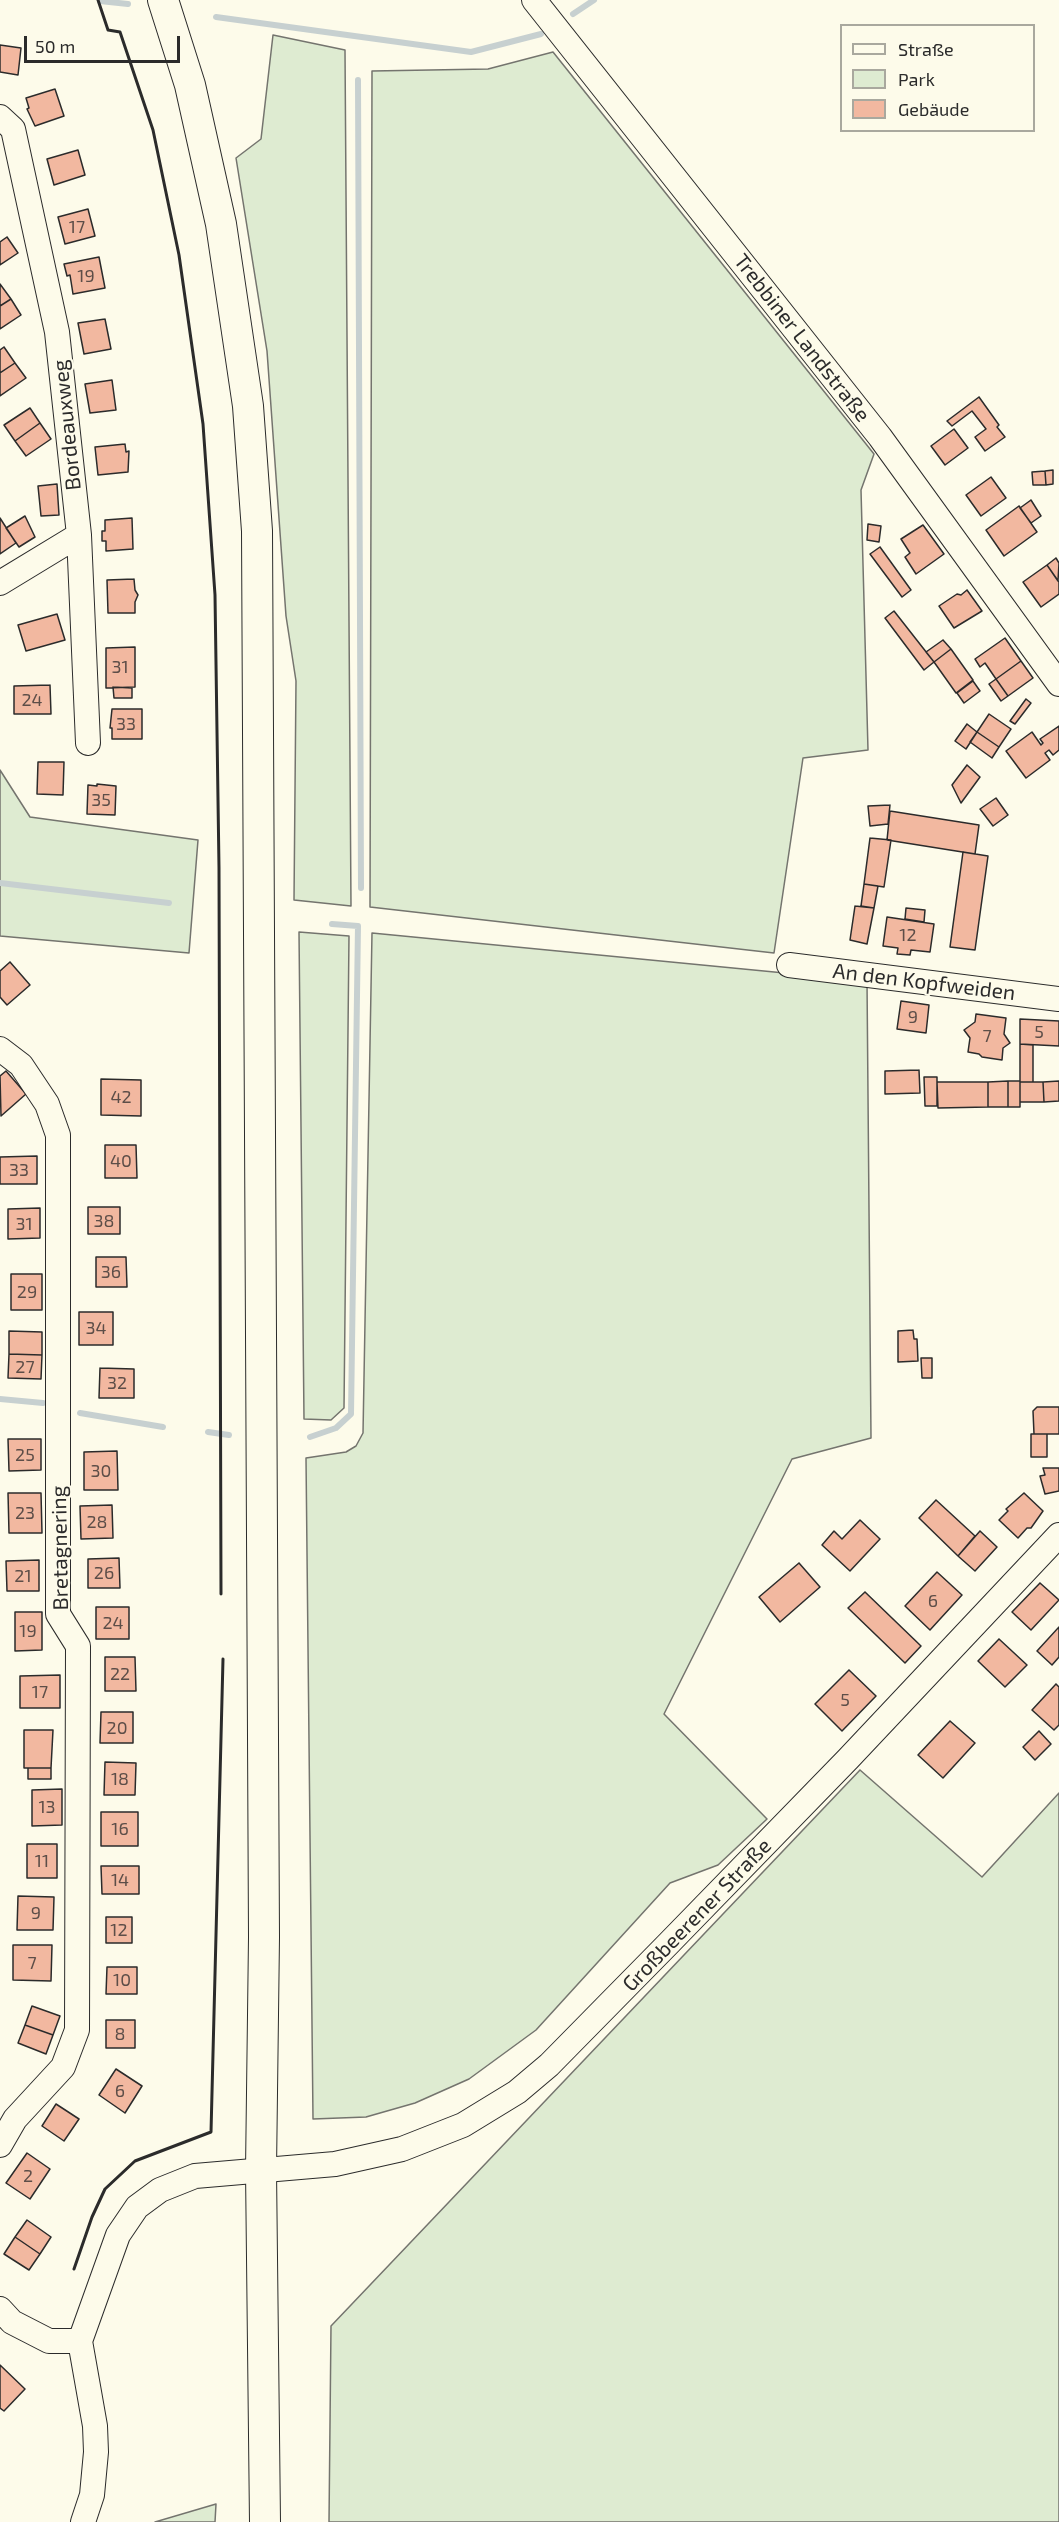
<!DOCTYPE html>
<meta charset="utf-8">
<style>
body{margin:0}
#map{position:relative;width:1059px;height:2522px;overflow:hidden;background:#fdfbea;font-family:"Exo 2",sans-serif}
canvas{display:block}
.legend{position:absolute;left:840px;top:24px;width:195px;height:108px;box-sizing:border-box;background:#fdfbea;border:2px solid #a9a89e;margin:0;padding:8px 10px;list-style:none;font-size:18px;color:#2b2b2b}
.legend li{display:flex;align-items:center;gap:12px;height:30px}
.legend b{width:30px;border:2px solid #a9a89e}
.scale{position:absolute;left:24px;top:36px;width:156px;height:27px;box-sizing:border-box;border:3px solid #2b2b2b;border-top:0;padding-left:8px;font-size:18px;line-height:21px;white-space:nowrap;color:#2b2b2b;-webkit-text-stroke:4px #fdfbea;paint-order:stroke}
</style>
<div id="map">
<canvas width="1059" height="2522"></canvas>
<ul class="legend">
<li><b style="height:8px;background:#fdfbea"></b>Straße</li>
<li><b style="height:16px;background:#deebd1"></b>Park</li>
<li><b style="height:16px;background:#f2b8a0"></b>Gebäude</li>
</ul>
<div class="scale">50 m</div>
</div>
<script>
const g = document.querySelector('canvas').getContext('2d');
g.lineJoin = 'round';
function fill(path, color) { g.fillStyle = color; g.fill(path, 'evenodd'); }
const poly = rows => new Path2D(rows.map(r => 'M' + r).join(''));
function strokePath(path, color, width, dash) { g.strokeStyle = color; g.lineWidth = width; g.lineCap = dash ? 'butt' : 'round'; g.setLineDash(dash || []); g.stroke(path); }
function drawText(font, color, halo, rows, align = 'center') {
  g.font = font + ' "Exo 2",sans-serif'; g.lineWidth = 4.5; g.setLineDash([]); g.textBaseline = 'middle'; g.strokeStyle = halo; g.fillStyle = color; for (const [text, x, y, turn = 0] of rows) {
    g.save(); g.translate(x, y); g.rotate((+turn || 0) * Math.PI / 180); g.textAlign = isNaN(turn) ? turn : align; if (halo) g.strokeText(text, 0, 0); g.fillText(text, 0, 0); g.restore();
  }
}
const green = poly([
 [273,35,345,50,351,906,294,900,296,681,286,616,267,351,236,158,261,139,273,35],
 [553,52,874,454,861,490,868,750,803,758,774,953,370,907,372,71,488,69,553,52],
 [0,770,30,817,198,840,189,953,0,936,0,770],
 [299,932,349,936,344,1408,331,1420,304,1419,299,932],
 [372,933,867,981,871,1438,792,1459,664,1714,767,1819,718,1865,670,1883,536,2030,469,2079,415,2103,366,2117,313,2119,306,1458,346,1452,356,1446,363,1433,372,933],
 [860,1770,982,1877,1059,1793,1059,2522,329,2522,331,2326,860,1770],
 [216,2504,215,2522,155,2522,216,2504]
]);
fill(green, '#deebd1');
strokePath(green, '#74746e', 1.5);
strokePath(poly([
 [100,1,128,4],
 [573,14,594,0],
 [216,17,471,52,541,34],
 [358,80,361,888],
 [0,883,169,903],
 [0,1399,43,1403],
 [80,1413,163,1427],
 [208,1432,229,1435],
 [310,1437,336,1428,351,1414,358,926,332,924]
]), '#c7d0d0', 6);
const building = poly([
 [0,45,21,48,18,75,0,72,0,45],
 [55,89,64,116,35,126,27,109,29,108,26,98,55,89],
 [78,150,85,175,54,185,47,159,78,150],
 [88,209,95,236,65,244,58,217,88,209],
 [7,237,18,253,0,265,0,242,7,237],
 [99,257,105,288,73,294,70,275,67,276,64,264,99,257],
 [0,284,11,299,0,306,0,284],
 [11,299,21,315,0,329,0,306,11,299],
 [105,319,111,349,84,354,78,323,105,319],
 [4,347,15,363,0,373,0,350,4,347],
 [15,363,26,378,0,396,0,373,15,363],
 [112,380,116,410,90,413,85,384,112,380],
 [979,397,999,425,997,427,1005,437,985,451,975,437,986,429,972,411,952,426,947,421,979,397],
 [30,408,40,423,15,441,4,425,30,408],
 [40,423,51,439,26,456,15,441,40,423],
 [954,429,968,448,945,465,931,446,954,429],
 [125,444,126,452,129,451,128,472,98,475,95,447,125,444],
 [1053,470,1053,484,1046,485,1045,471,1053,470],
 [1045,471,1046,485,1033,485,1032,472,1045,471],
 [991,477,1006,498,981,516,966,495,991,477],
 [57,484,59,515,41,516,38,486,57,484],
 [1031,500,1041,516,1031,523,1020,508,1031,500],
 [1019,506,1037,532,1004,556,986,530,1019,506],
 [25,516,35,537,19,547,6,528,25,516],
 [0,518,16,543,0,554,0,518],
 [132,518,133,549,106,551,106,541,102,541,102,531,105,531,105,520,132,518],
 [868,524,881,526,879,542,867,540,868,524],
 [923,525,944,554,916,574,905,557,910,553,901,539,923,525],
 [880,547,911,590,902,597,870,554,880,547],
 [1056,558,1059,563,1058,581,1047,565,1056,558],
 [1047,565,1059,582,1059,594,1041,607,1023,582,1047,565],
 [134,579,135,590,138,595,135,602,135,613,108,613,107,580,134,579],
 [967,590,982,611,954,628,939,606,957,594,961,595,967,590],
 [894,611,934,662,924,670,885,618,894,611],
 [57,614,65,640,26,651,18,625,57,614],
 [1005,638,1021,661,996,679,985,663,980,667,975,659,1005,638],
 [943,640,951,649,934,662,926,652,943,640],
 [135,647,135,687,106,688,106,648,135,647],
 [951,649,973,680,956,693,934,662,951,649],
 [1021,661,1033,678,1008,696,996,679,1021,661],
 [996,679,1008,696,1001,701,989,684,996,679],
 [973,681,980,691,964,703,957,693,973,681],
 [50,685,51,714,14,714,14,686,50,685],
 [113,687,132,688,132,698,114,698,113,687],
 [1026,699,1031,703,1015,724,1010,721,1026,699],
 [112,709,142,709,142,739,112,739,112,728,110,728,112,709],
 [989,714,1011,729,999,747,977,732,989,714],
 [967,724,977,732,966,749,955,741,967,724],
 [1059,726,1059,750,1053,755,1049,750,1045,753,1050,760,1026,778,1006,751,1032,732,1041,745,1043,743,1040,739,1059,726],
 [977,732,999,747,992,758,970,742,977,732],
 [38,762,64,762,63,795,37,794,38,762],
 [967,765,980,777,961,803,952,785,967,765],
 [97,784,116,786,115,815,87,814,88,785,97,786,97,784],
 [996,798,1008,815,993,826,980,809,996,798],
 [890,805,888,824,870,826,868,806,890,805],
 [890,811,979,825,975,854,887,840,890,811],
 [870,838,891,840,884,887,864,884,870,838],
 [963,852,988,856,975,950,950,947,963,852],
 [864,884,878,886,874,908,861,906,864,884],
 [855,906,874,908,867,944,850,940,855,906],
 [906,908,925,910,924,922,905,919,906,908],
 [887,917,934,924,930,952,911,950,910,955,897,954,898,948,883,946,887,917],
 [10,962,30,985,7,1005,0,997,0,971,10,962],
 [901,1001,929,1005,926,1033,897,1029,901,1001],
 [976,1014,1006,1018,1004,1034,1010,1043,1003,1048,1002,1060,982,1057,979,1054,968,1052,970,1038,964,1030,975,1022,976,1014],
 [1020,1019,1059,1021,1059,1046,1020,1044,1020,1019],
 [1020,1044,1033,1045,1033,1082,1020,1082,1020,1044],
 [919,1070,920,1093,885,1094,885,1071,919,1070],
 [6,1071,26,1094,1,1116,0,1076,6,1071],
 [924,1077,937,1077,937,1106,925,1106,924,1077],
 [101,1079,141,1080,141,1116,101,1115,101,1079],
 [1008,1081,1020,1081,1020,1107,1008,1107,1008,1081],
 [1008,1081,1008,1107,988,1107,988,1082,1008,1081],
 [1059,1081,1059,1101,1044,1102,1043,1082,1059,1081],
 [937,1082,988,1082,988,1107,938,1108,937,1082],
 [1020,1082,1043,1082,1044,1102,1020,1102,1020,1082],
 [105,1145,136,1145,137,1178,105,1178,105,1145],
 [37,1156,37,1184,0,1184,0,1157,37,1156],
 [88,1207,120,1207,120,1234,88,1234,88,1207],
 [40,1208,40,1238,8,1239,8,1209,40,1208],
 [96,1257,126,1257,127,1287,96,1287,96,1257],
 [11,1274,42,1274,42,1310,11,1310,11,1274],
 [79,1312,113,1312,113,1345,79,1345,79,1312],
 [913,1330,914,1339,917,1339,918,1361,898,1362,898,1331,913,1330],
 [9,1331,42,1332,42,1355,9,1354,9,1331],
 [9,1354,42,1355,41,1379,8,1378,9,1354],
 [921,1358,932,1358,932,1378,922,1378,921,1358],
 [100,1368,134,1369,134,1398,99,1398,100,1368],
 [1037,1407,1059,1407,1059,1434,1034,1434,1033,1411,1037,1407],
 [1031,1434,1047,1434,1047,1457,1031,1457,1031,1434],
 [8,1439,41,1439,41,1470,9,1471,8,1439],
 [117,1451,118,1490,84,1490,84,1452,117,1451],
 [1043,1468,1059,1468,1059,1491,1045,1494,1040,1476,1045,1475,1043,1468],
 [8,1493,41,1493,42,1533,9,1533,8,1493],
 [1024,1493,1043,1511,1031,1528,1027,1528,1018,1538,999,1520,1008,1511,1006,1509,1024,1493],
 [936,1500,975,1536,958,1556,919,1518,936,1500],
 [112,1505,113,1538,81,1539,80,1506,112,1505],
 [860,1520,880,1539,850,1571,822,1545,834,1531,842,1539,860,1520],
 [980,1531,997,1547,975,1571,958,1556,980,1531],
 [119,1558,120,1588,88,1588,88,1559,119,1558],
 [39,1560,39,1591,7,1591,6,1561,39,1560],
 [799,1563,820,1587,780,1622,759,1597,799,1563],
 [937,1572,962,1595,930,1630,905,1606,937,1572],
 [1040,1583,1059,1600,1031,1630,1012,1612,1040,1583],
 [865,1592,921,1646,905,1663,848,1608,865,1592],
 [96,1607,129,1607,129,1639,96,1639,96,1607],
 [15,1612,42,1612,42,1650,15,1651,15,1612],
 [1059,1627,1059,1657,1052,1665,1037,1651,1059,1627],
 [999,1639,1027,1665,1005,1687,978,1661,999,1639],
 [105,1657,135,1657,136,1691,105,1691,105,1657],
 [849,1670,876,1696,842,1731,815,1704,849,1670],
 [60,1675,60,1708,20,1708,20,1676,60,1675],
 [1056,1684,1059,1687,1059,1725,1054,1730,1032,1710,1056,1684],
 [101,1712,133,1712,133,1743,100,1743,101,1712],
 [950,1721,975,1743,943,1778,918,1755,950,1721],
 [24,1730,53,1730,51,1768,24,1768,24,1730],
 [1039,1731,1051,1744,1035,1760,1023,1747,1039,1731],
 [105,1762,136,1763,135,1795,104,1795,105,1762],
 [28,1768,51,1768,51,1779,28,1779,28,1768],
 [62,1789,62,1825,32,1826,32,1790,62,1789],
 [101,1812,138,1812,138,1846,101,1846,101,1812],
 [27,1844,57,1844,57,1878,27,1878,27,1844],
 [101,1866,139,1866,139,1894,102,1894,101,1866],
 [18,1896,54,1897,53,1930,17,1930,18,1896],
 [106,1917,132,1917,132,1943,106,1943,106,1917],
 [13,1945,52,1945,51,1981,13,1980,13,1945],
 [107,1967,137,1967,137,1994,106,1994,107,1967],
 [32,2006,60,2016,53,2035,25,2025,32,2006],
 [106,2020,135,2020,135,2048,106,2048,106,2020],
 [25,2025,53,2035,46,2054,18,2043,25,2025],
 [116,2069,142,2086,125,2113,99,2095,116,2069],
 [56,2104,79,2119,64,2141,42,2126,56,2104],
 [27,2153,50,2169,30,2199,6,2183,27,2153],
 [27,2220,51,2237,40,2254,15,2237,27,2220],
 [15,2237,40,2254,29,2270,4,2254,15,2237],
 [0,2365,25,2389,4,2411,0,2408,0,2365]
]);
fill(building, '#f2b8a0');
strokePath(building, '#2b2b2b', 1.5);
const minor = poly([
 [534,0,880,437,1059,684],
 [0,117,13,129,57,332,79,535,88,743],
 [0,583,79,535],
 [789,965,1059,999],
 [0,1049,21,1065,47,1104,58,1135,58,1614,78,1646,77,2030,63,2067,15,2119,0,2145],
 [0,2309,12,2322,49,2341,80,2341],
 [83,2522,92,2495,96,2452,95,2426,80,2341,118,2235,137,2207,160,2190,195,2176,335,2164,402,2149,463,2125,517,2092,549,2065,669,1943,848,1759,1059,1535]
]);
const major = poly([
 [163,0,190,85,221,224,248,406,257,531,264,1937,261,2170,265,2522]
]);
strokePath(minor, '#2b2b2b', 26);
strokePath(major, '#2b2b2b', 32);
strokePath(minor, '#fdfbea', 24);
strokePath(major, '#fdfbea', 30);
strokePath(poly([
 [98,0,108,30,120,32,153,130,179,255,203,424,215,595,219,868,221,1594],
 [74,2269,92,2217,105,2189,135,2161,211,2132,223,1659]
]), '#2b2b2b', 3);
drawText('18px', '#5d4e48', null, [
 ["17",77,227],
 ["19",86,276],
 ["31",120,667],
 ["24",32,700],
 ["33",126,724],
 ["35",101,800],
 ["12",908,935],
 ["9",913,1017],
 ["5",1039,1032],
 ["7",987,1036],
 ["42",121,1097],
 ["40",121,1161],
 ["33",19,1170],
 ["38",104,1221],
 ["31",24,1224],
 ["36",111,1272],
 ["29",27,1292],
 ["34",96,1328],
 ["27",25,1367],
 ["32",117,1383],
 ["25",25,1455],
 ["30",101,1471],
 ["23",25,1513],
 ["28",97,1522],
 ["26",104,1573],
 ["21",23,1576],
 ["6",933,1601],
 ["24",113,1623],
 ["19",28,1631],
 ["22",120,1674],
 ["17",40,1692],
 ["5",845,1700],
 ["20",117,1728],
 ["18",120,1779],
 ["13",47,1807],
 ["16",120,1829],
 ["11",42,1861],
 ["14",120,1880],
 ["9",36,1913],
 ["12",119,1930],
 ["7",32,1963],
 ["10",122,1980],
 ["8",120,2034],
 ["6",120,2091],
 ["2",28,2176]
]);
drawText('21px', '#2b2b2b', '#fdfbea', [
 ["Trebbiner Landstraße",802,338,52],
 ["Bordeauxweg",67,425,-96],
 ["An den Kopfweiden",924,982,7],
 ["Bretagnering",60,1548,-91],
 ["Großbeerener Straße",697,1915,-46]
]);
</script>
